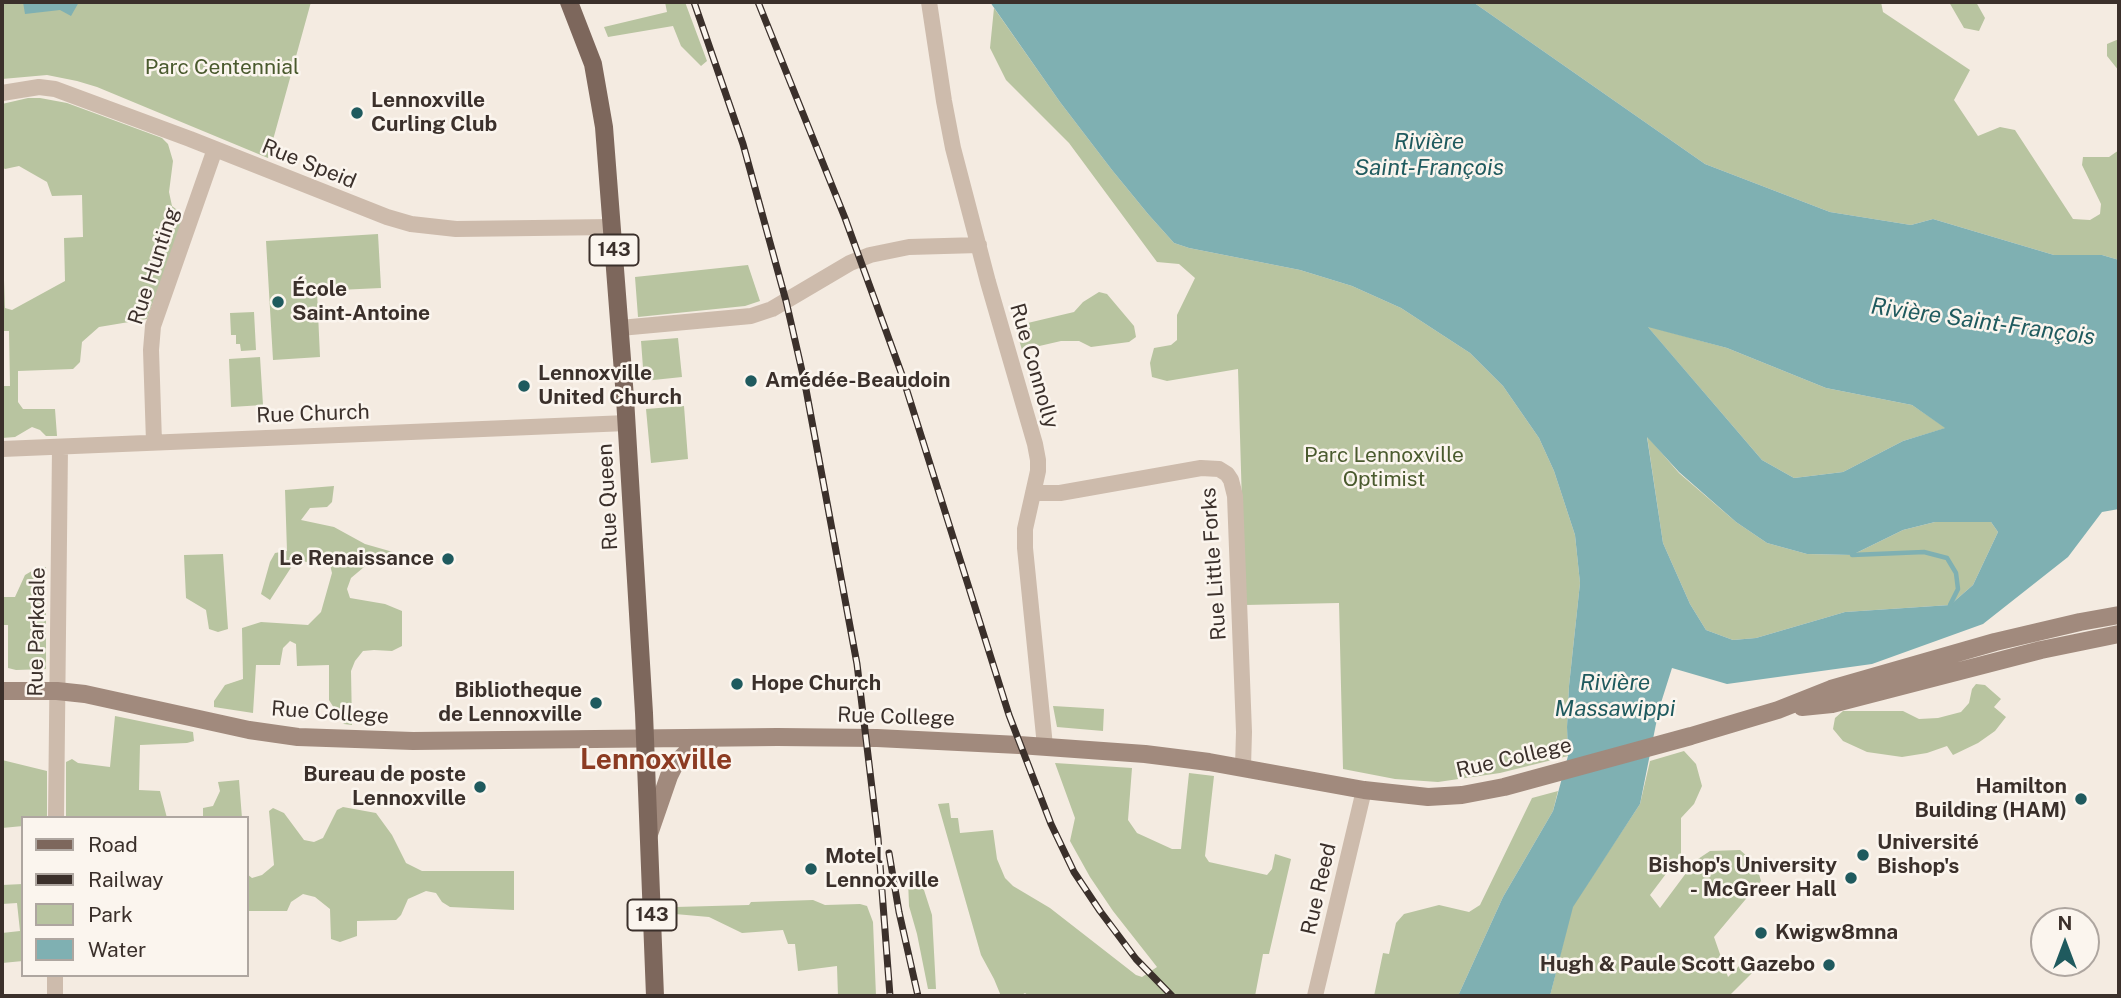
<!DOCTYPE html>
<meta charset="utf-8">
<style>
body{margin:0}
#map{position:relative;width:2121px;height:998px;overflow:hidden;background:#f4ebe1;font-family:"Public Sans",sans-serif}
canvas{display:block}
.frame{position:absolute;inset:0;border:4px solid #3b302b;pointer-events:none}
.legend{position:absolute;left:21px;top:816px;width:228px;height:161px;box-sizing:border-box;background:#fbf5ee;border:2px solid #aea6a0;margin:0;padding:9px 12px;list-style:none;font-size:21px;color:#3b302b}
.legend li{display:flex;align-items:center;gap:14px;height:35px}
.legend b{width:35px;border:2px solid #aea6a0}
.north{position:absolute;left:2030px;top:907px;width:70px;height:70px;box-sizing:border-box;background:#fbf5ee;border:2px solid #aea6a0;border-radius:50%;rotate:0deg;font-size:19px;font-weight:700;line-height:28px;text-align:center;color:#3b302b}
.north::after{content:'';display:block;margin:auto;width:24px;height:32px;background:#1f5a5e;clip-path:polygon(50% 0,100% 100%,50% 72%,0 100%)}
</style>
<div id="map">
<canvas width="2121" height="998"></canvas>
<div class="frame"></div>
<ul class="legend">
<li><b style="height:9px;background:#7d675c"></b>Road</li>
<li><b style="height:9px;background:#3b302b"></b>Railway</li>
<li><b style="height:19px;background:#b8c4a0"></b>Park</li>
<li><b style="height:19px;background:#7fb0b2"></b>Water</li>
</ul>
<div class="north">N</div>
</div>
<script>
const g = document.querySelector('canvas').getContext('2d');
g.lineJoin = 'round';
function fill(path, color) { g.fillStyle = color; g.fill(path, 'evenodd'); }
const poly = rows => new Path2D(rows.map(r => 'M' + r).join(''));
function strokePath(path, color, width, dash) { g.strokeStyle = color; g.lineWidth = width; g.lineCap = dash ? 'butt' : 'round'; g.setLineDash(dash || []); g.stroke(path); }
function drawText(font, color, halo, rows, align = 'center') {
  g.font = font + ' "Public Sans",sans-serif'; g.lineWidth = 5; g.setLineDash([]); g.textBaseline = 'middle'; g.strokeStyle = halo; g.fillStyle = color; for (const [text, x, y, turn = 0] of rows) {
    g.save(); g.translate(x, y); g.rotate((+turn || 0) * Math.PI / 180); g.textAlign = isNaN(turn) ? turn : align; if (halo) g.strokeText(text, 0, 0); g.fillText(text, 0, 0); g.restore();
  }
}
fill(poly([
 [2,2,311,2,268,158,97,87,77,81,47,75,2,79],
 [665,2,685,2,707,61,701,66,681,46,673,26,608,37,604,27,667,12],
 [1473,2,1881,2,1883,12,1970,70,1954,100,1978,136,2000,127,2015,130,2073,219,2090,220,2100,214,2101,204,2082,165,2083,157,2109,157,2119,150,2119,260,2102,255,2054,255,1933,219,1911,225,1830,212,1705,164],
 [1949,2,1976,2,1985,18,1979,31,1964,28],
 [994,8,1060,102,1112,170,1148,214,1174,243,1189,248,1300,270,1352,286,1401,308,1470,353,1503,386,1539,438,1554,471,1575,535,1580,583,1569,686,1567,727,1568,756,1500,773,1438,782,1395,779,1343,769,1339,603,1245,605,1238,369,1167,381,1152,377,1150,363,1154,348,1171,345,1177,340,1177,315,1195,278,1179,264,1157,262,1069,143,1006,80,990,48],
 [2119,39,2119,71,2107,56,2107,44],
 [28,98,40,98,67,103,162,138,168,144,173,161,169,192,172,206,185,216,147,319,99,327,82,342,80,362,73,369,18,371,18,402,23,409,55,409,57,436,46,436,40,430,32,427,15,437,2,438,2,386,10,386,9,331,2,331,2,225,5,308,12,310,65,281,64,238,83,237,82,195,52,196,47,182,19,166,5,169,2,167,2,104],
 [378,234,381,288,317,291,320,357,273,360,266,241],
 [748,265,760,301,745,306,638,317,635,277],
 [1099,292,1107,294,1134,326,1136,337,1129,342,1091,347,1079,341,1061,341,1022,350,1015,326,1074,312,1083,302],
 [254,312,256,350,241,351,240,344,236,344,236,335,231,335,230,313],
 [1647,326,1727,348,1826,388,1912,405,1946,428,1903,441,1843,472,1794,478,1762,460],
 [678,338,682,377,644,381,641,341],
 [260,357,263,405,231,407,229,359],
 [684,406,688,459,651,463,646,409],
 [1647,436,1679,473,1736,522,1767,543,1807,554,1852,555,1903,530,1935,522,1991,522,1998,532,1973,585,1950,605,1845,612,1756,638,1733,640,1706,630,1690,604,1663,543],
 [334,486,332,502,327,507,310,508,301,520,334,527,365,544,393,552,388,559,370,562,351,578,347,589,350,598,385,604,402,611,402,646,392,651,374,650,363,651,355,661,351,671,352,725,344,724,329,700,329,665,297,666,296,644,290,641,283,648,280,665,256,665,253,713,214,707,214,701,225,685,243,679,242,628,261,622,308,625,321,612,332,573,330,565,300,561,294,563,270,600,261,594,270,562,275,553,287,551,285,490],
 [223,554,228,629,218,632,209,629,206,610,186,598,184,555],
 [46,567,46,669,16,670,8,668,8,625,2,625,2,597,15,597,25,575,37,568],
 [1976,684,1985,685,2001,699,1994,707,2006,717,1995,731,1978,743,1953,755,1947,746,1927,753,1902,757,1867,752,1843,741,1833,729,1835,718,1843,711,1903,711,1919,719,1938,718,1961,712,1969,703,1972,689],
 [1053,706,1104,709,1103,731,1057,727],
 [115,716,193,732,194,741,187,743,140,745,139,790,160,791,167,818,66,818,66,762,72,759,78,763,110,767],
 [1684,751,1696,764,1702,786,1694,804,1681,818,1681,854,1650,895,1660,908,1695,861,1710,851,1740,850,1756,864,1761,881,1714,937,1728,977,1750,955,1762,963,1729,996,1550,996,1572,907,1640,804,1650,761],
 [2,760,47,771,47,818,23,818,23,826,2,828],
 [1055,763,1132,768,1128,820,1137,833,1172,849,1181,849,1189,773,1214,776,1205,856,1209,862,1267,875,1272,869,1275,854,1291,859,1269,954,1263,954,1255,996,1029,996,1025,993,1020,996,1001,996,994,979,981,955,938,804,949,803,951,818,958,818,960,833,993,830,997,859,1005,878,1013,886,1050,908,1136,975,1142,977,1157,967,1113,911,1090,877,1070,841,1075,818],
 [239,780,242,818,203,818,203,808,213,806,220,791,218,782],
 [1558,791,1553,811,1503,897,1458,996,1374,996,1383,953,1389,954,1396,923,1404,914,1439,905,1469,912,1480,905,1532,798],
 [343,807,376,813,392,835,406,863,422,871,514,871,514,910,450,907,442,902,436,893,426,891,408,899,401,915,396,920,357,921,357,936,340,942,331,939,330,909,315,897,303,894,291,902,287,911,247,911,247,874,252,878,262,875,274,865,269,811,273,808,284,813,304,840,314,842,323,838,337,810],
 [908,879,914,881,924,890,932,915,936,989,928,989,917,934,909,906],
 [23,884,23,961,2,963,2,933,20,931,17,903,2,904,2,885],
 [813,900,825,905,860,904,867,906,873,922,876,996,838,996,837,966,798,971,795,944,788,944,783,930,742,933,709,917,675,914,675,907,749,905,751,902]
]), '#b8c4a0');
fill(poly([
 [23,2,79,2,71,16,60,10,25,14],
 [990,2,1473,2,1705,164,1830,212,1911,225,1933,219,2054,255,2102,255,2119,260,2119,509,2102,512,2068,557,1983,624,1872,664,1727,684,1672,668,1659,709,1640,804,1573,907,1550,996,1458,996,1503,897,1553,811,1568,756,1567,727,1569,686,1580,583,1575,535,1554,471,1539,438,1503,386,1470,353,1401,308,1352,286,1300,270,1189,248,1174,243,1148,214,1112,170,1060,102],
 [1648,327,1727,348,1826,388,1912,405,1945,428,1903,441,1843,472,1794,478,1762,460],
 [1647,437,1679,472,1736,522,1767,543,1807,554,1852,555,1903,530,1935,522,1991,522,1998,532,1973,585,1950,605,1845,612,1756,638,1733,640,1706,630,1690,604,1663,543]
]), '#7fb0b2');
strokePath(poly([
 [1852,555,1924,552,1947,558,1956,573,1958,589,1950,605]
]), '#7fb0b2', 4.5);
strokePath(poly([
 [929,2,944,101,953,148,988,282,1035,444,1038,460,1038,471,1025,529,1025,548,1045,746],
 [2,93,39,87,55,89,190,139,387,217,411,224,456,229,612,227],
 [620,328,751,316,772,309,850,263,870,255,909,247,979,245],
 [154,442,151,350,153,326,215,149],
 [2,449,627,423],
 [1033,493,1060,493,1201,468,1219,469,1227,474,1231,480,1235,496,1244,732,1243,767],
 [56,818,60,447],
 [55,996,55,975],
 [1315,996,1364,790]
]), '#cdbbac', 16);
strokePath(poly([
 [2,691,57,691,85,694,249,730,298,737,413,741,777,737,877,738,1019,745,1145,754,1209,762,1364,790,1428,797,1462,795,1504,787,1691,736,1778,710,1831,689,1995,642,2080,622,2119,615],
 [1802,707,1832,704,2041,650,2119,634],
 [649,834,669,776,675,764,686,753,711,741]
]), '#a18a7d', 18);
strokePath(poly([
 [569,2,593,64,604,127,625,398,644,713,655,996]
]), '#7d675c', 18);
const rail = poly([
 [694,2,743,144,786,301,805,384,857,664,878,838,890,996],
 [758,2,845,218,902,375,1009,715,1051,824,1074,872,1100,911,1136,959,1172,996],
 [889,853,899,912,918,996]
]);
strokePath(rail, '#3b302b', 7);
strokePath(rail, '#fbf5ee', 4.5, [13]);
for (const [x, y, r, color] of [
 [357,113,7,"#1f5a5e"],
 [278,302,7,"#1f5a5e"],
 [751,381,7,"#1f5a5e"],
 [524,386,7,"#1f5a5e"],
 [448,559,7,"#1f5a5e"],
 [737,684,7,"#1f5a5e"],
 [596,703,7,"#1f5a5e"],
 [480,787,7,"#1f5a5e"],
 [2081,799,7,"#1f5a5e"],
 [1863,855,7,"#1f5a5e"],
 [811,869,7,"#1f5a5e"],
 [1851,878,7,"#1f5a5e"],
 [1761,933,7,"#1f5a5e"],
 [1829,965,7,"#1f5a5e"]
]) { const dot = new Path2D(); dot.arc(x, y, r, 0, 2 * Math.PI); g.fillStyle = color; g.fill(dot); strokePath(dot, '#fbf5ee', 2.5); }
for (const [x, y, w] of [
 [614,250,49],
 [652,915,49]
]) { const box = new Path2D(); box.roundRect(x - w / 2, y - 15.5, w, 31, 5); g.fillStyle = '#fbf5ee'; g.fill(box); strokePath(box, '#3b302b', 2); }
drawText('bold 19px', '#3b302b', null, [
 ["143",614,250],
 ["143",652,915]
]);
drawText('21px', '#4a5a2e', '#fbf5ee', [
 ["Parc Centennial",222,68],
 ["Parc Lennoxville",1384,456],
 ["Optimist",1384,480]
]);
drawText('bold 21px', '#3b302b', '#fbf5ee', [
 ["Lennoxville",371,101],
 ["Curling Club",371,125],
 ["École",292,290],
 ["Saint-Antoine",292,314],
 ["Lennoxville",538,374],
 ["United Church",538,398],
 ["Amédée-Beaudoin",765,381],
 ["Le Renaissance",434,559,"right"],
 ["Hope Church",751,684],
 ["Bibliotheque",582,691,"right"],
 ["de Lennoxville",582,715,"right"],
 ["Bureau de poste",466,775,"right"],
 ["Lennoxville",466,799,"right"],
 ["Hamilton",2067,787,"right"],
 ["Building (HAM)",2067,811,"right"],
 ["Université",1877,843],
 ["Bishop's",1877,867],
 ["Motel",825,857],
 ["Lennoxville",825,881],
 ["Bishop's University",1837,866,"right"],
 ["- McGreer Hall",1837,890,"right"],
 ["Kwigw8mna",1775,933],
 ["Hugh & Paule Scott Gazebo",1815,965,"right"]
], 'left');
drawText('21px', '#3b302b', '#fbf5ee', [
 ["Rue Speid",309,164,22],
 ["Rue Hunting",154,266,-72],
 ["Rue Connolly",1034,366,74],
 ["Rue Church",313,414,-2],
 ["Rue Queen",608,497,-93],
 ["Rue Little Forks",1214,564,-94],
 ["Rue Parkdale",37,632,-89],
 ["Rue College",330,713,4],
 ["Rue College",896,717,2],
 ["Rue College",1514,758,-13],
 ["Rue Reed",1319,889,-77]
]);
drawText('italic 23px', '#1f5a5e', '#fbf5ee', [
 ["Rivière",1429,142],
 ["Saint-François",1429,168],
 ["Rivière Saint-François",1983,322,8],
 ["Rivière",1615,683],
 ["Massawippi",1615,709]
]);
drawText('bold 28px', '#8c3b22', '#fbf5ee', [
 ["Lennoxville",656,760]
]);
</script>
